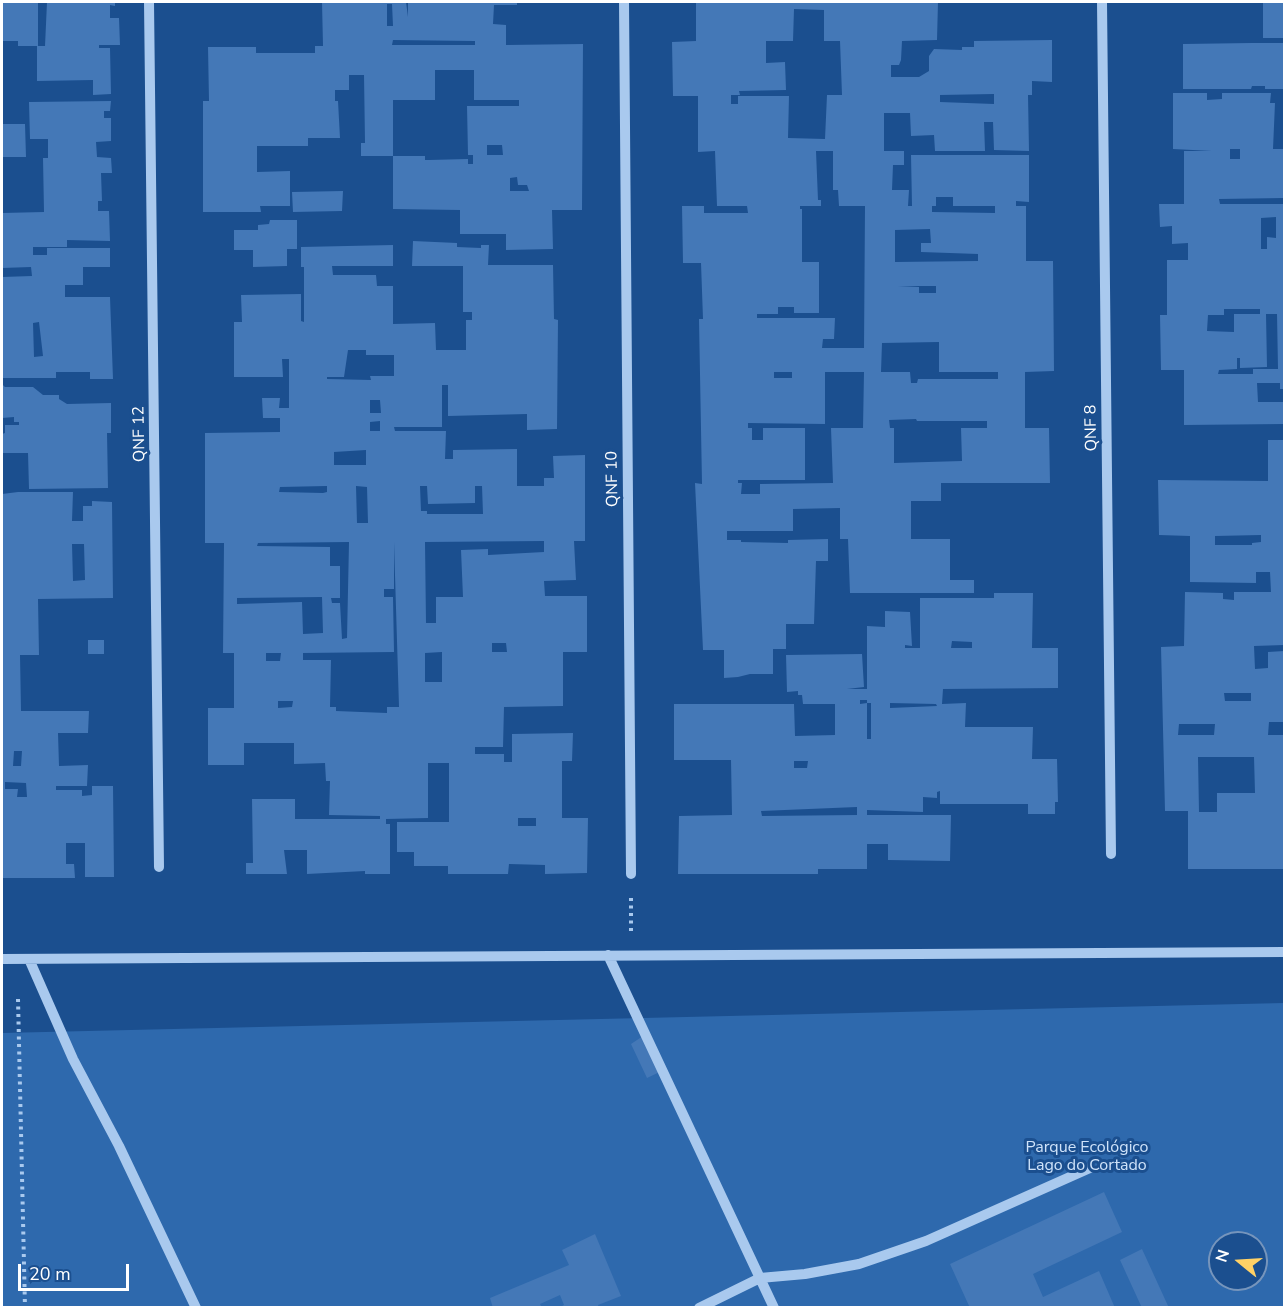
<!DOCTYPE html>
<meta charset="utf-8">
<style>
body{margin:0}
#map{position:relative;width:1286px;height:1309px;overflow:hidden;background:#1b4f8f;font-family:"Nunito Sans",sans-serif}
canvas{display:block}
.frame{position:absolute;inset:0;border:3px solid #fff;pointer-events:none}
.north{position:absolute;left:1208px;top:1231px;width:60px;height:60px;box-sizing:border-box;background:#1b4f8f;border:2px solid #7695bc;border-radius:50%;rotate:288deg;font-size:16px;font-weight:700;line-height:24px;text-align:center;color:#fff}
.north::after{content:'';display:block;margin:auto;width:21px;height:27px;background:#ffd166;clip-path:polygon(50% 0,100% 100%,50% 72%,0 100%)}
.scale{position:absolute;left:18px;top:1264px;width:111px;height:27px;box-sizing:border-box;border:3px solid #fff;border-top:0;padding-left:8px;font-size:18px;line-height:21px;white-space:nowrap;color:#fff;-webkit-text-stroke:4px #1b4f8f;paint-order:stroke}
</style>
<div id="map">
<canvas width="1286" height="1309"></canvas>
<div class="frame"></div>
<div class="north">N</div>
<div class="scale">20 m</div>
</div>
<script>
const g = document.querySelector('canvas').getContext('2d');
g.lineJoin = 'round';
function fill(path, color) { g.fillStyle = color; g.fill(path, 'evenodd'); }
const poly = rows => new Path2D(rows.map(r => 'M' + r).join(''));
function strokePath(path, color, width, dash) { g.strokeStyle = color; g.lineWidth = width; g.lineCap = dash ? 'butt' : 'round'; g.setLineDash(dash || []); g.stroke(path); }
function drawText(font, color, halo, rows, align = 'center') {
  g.font = font + ' "Nunito Sans",sans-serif'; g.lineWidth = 6; g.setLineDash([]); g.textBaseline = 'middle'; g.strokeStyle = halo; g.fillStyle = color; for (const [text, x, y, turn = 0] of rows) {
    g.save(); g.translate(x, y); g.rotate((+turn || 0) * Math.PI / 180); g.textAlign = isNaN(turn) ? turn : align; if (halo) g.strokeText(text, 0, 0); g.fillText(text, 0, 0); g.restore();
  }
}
fill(poly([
 [1284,1003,1284,1307,2,1307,2,1033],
 [1220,1243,1256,1243,1256,1279,1220,1279]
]), '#2e69ad');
fill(poly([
 [2,2,38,2,38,46,18,46,18,41,2,41],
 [47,2,115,2,115,6,110,5,110,18,119,18,120,45,99,45,99,48,110,48,111,94,93,95,93,80,37,81,37,46,45,46],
 [322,2,406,2,408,17,408,2,517,2,517,5,494,5,493,24,506,25,506,45,583,44,582,210,552,210,553,249,506,250,506,234,460,234,460,210,393,209,393,156,425,156,425,160,429,160,468,159,468,164,473,164,473,155,468,155,467,106,519,106,519,100,474,100,474,70,435,70,435,100,393,100,393,156,361,156,361,143,365,143,364,75,349,75,349,90,335,90,335,101,338,101,340,138,308,138,308,146,257,146,257,172,290,171,290,206,260,206,261,212,203,212,203,101,209,101,208,47,256,47,256,53,315,53,315,46,323,46],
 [387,4,392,4,393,26,387,26],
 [393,40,475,41,475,45,392,45],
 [487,145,502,145,503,155,487,155],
 [517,177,518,185,527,185,529,191,510,191,510,178],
 [696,2,938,2,937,40,902,41,901,60,899,65,891,65,891,77,919,77,929,71,929,56,934,49,962,50,962,47,974,47,974,41,1052,40,1052,82,1032,81,1032,95,1028,95,1029,151,994,150,993,122,984,122,985,151,935,151,934,135,911,136,910,113,884,113,884,151,904,151,904,165,893,165,892,190,909,190,908,206,912,206,911,155,1029,155,1029,202,1016,201,1016,206,1026,206,1026,261,1053,261,1054,371,1025,372,1025,428,1049,428,1050,483,941,483,941,501,911,501,911,539,950,539,950,580,974,580,974,593,850,593,848,539,840,539,840,508,793,509,793,531,727,531,727,540,741,540,741,542,788,543,788,540,828,539,828,561,816,561,814,624,786,624,786,649,773,649,773,674,750,674,738,677,724,678,724,650,703,650,695,483,702,484,699,319,703,319,701,263,683,263,682,206,704,206,704,213,748,213,747,206,717,206,715,151,698,152,698,96,673,96,672,42,696,41],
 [794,9,824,10,824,41,840,41,842,95,827,95,825,139,788,138,789,96,738,96,738,104,731,104,731,95,740,95,739,91,786,90,785,62,766,63,766,41,793,41],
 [994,94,994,104,940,102,940,95],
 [816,151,833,151,833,190,838,190,839,206,865,206,864,348,822,348,823,339,834,339,835,318,757,318,757,314,778,314,778,307,794,307,794,313,819,313,819,262,802,262,802,209,800,209,800,206,821,206,821,200,818,200],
 [936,197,953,197,953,206,995,206,995,213,932,212,932,206,936,206],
 [930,229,931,243,921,243,921,252,978,254,978,261,895,262,895,230],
 [898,286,936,286,936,293,919,293,919,287],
 [939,342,939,372,998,372,998,379,918,379,917,383,911,383,910,372,881,372,882,343],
 [774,372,792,372,792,378,774,378],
 [825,372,864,372,863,428,831,428,833,483,760,484,760,494,741,494,742,483,738,483,738,480,805,480,805,428,763,428,763,440,752,440,752,428,748,428,748,423,825,424],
 [916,419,917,421,987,421,987,428,961,428,962,461,894,463,894,428,890,428,889,420],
 [1263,2,1284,2,1284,38,1263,38],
 [1251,43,1284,43,1284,89,1265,89,1265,86,1252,86,1251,89,1183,89,1183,44],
 [1173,93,1207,93,1207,100,1222,99,1222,93,1271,93,1270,103,1275,103,1273,149,1284,149,1284,198,1219,199,1220,204,1284,204,1284,389,1280,389,1280,383,1257,383,1258,402,1284,402,1284,424,1184,425,1184,370,1161,370,1160,315,1167,315,1167,260,1188,260,1188,243,1172,244,1172,226,1160,227,1159,204,1184,204,1184,151,1212,151,1173,149],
 [1230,149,1240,149,1240,159,1230,159],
 [1276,217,1276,238,1267,237,1267,249,1261,249,1261,218],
 [1224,309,1260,309,1260,314,1234,314,1234,332,1207,331,1208,315,1224,315],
 [1266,314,1277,314,1278,369,1253,369,1253,374,1218,374,1219,370,1237,369,1237,358,1240,358,1240,368,1267,367],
 [111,101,110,111,104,111,104,118,111,118,111,141,96,142,97,157,111,158,112,173,101,173,102,201,98,201,98,211,109,211,110,241,67,240,67,247,33,247,33,255,47,255,47,248,110,248,110,267,83,267,83,285,65,285,65,297,110,297,113,379,90,379,90,372,56,372,56,378,2,378,2,277,32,276,31,267,2,268,2,213,44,212,43,158,48,158,48,139,30,139,29,102],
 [39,322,43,356,34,357,33,323],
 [2,124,25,124,26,157,2,157],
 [343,191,342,211,293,212,292,192],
 [270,220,297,220,297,249,287,249,287,266,253,267,253,250,234,250,234,230,258,230,258,225,269,224],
 [413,241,457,243,457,247,481,248,481,245,489,245,488,265,553,265,554,319,558,320,557,429,527,430,527,414,448,416,448,385,442,385,442,427,394,427,395,431,446,431,445,459,453,459,453,450,517,449,517,486,544,486,544,478,554,478,553,456,585,455,585,541,574,541,576,580,544,581,545,596,587,596,587,652,563,652,563,706,504,707,503,747,475,747,475,754,504,754,504,762,512,762,512,734,573,733,572,761,562,761,562,818,588,818,587,873,545,874,545,865,509,864,508,874,448,874,448,866,414,866,414,852,397,852,397,822,449,822,449,763,428,763,428,818,386,819,386,824,390,824,390,874,365,874,365,871,307,874,307,850,284,850,287,874,246,874,246,863,253,863,252,799,295,799,295,819,380,819,380,816,329,815,330,781,326,781,325,763,294,764,294,743,244,743,244,765,208,765,208,708,234,708,234,653,223,653,224,543,205,543,205,433,280,432,280,418,263,418,262,398,280,398,279,408,289,408,289,359,282,359,283,377,234,377,234,322,242,322,241,295,301,294,301,321,304,322,304,267,301,267,301,247,393,245,393,266,332,266,333,275,376,275,377,286,393,286,393,324,435,323,436,350,466,350,466,320,472,320,472,312,463,312,463,266,412,266],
 [348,350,366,350,366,355,394,355,394,376,370,376,371,380,327,379,327,377,344,377],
 [370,400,380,400,381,413,370,413],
 [380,421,380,431,370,431,370,422],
 [366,450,366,465,334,465,334,452],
 [327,486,327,492,323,493,279,492,280,487],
 [356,486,367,487,368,523,357,523],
 [420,486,427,486,428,504,475,503,475,486,482,486,483,514,427,514,427,511,421,511],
 [544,541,544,552,488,555,488,549,461,550,463,597,436,597,436,623,426,623,425,542],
 [349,542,347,638,342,639,340,603,332,603,331,598,340,598,340,566,330,566,330,547,257,546,258,543],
 [394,542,399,707,387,707,387,713,336,711,336,707,330,707,331,660,303,660,303,653,394,652,393,597,384,597,384,589,394,589],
 [322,597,323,633,303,634,302,602,237,604,237,598],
 [492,643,506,643,507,652,492,652],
 [442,652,442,682,425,682,425,653],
 [266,653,281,653,280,661,266,661],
 [278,701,293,701,292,707,278,708],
 [518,818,536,818,536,826,518,826],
 [2,384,5,387,33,387,43,395,59,395,59,399,67,404,111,403,111,433,107,433,108,488,29,489,28,453,2,453,2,434,5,433,5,425,19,425,19,422,14,422,14,417,2,418],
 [1268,440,1284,440,1284,645,1254,646,1255,669,1268,668,1268,652,1284,651,1284,722,1269,722,1268,735,1284,735,1284,869,1188,869,1188,811,1165,811,1161,647,1184,646,1185,592,1223,593,1223,599,1234,600,1234,592,1271,592,1270,572,1256,572,1256,583,1190,582,1190,536,1159,535,1158,480,1268,481],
 [1261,535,1261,542,1252,543,1252,545,1215,545,1215,536],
 [1224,693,1251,693,1251,701,1225,701],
 [1179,724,1215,724,1214,735,1178,735],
 [1198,757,1254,757,1255,793,1217,793,1217,812,1199,812],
 [18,492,73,492,72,521,83,521,83,506,92,506,92,501,112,502,113,598,38,599,39,655,20,655,21,711,89,711,88,733,58,733,59,766,88,765,87,786,56,786,56,790,82,790,82,796,92,795,92,786,113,786,114,877,85,877,85,843,66,843,66,864,74,864,75,878,2,878,2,494],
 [72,544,84,544,85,580,73,581],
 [14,751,22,751,21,766,13,766],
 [5,782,26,783,27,797,17,797,18,789,5,789],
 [994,593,1033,593,1032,648,1058,648,1058,688,943,689,942,704,966,703,965,727,1033,727,1032,759,1057,759,1058,802,1055,802,1055,814,1028,814,1028,804,940,804,940,791,937,792,937,798,923,797,923,812,867,810,867,815,951,815,950,861,888,860,888,844,867,844,867,869,818,869,818,874,678,874,679,816,732,815,731,760,674,760,674,704,794,704,795,736,835,735,835,704,803,704,802,695,798,695,798,691,787,692,786,655,862,654,864,687,847,689,867,689,867,626,885,627,885,611,910,612,912,646,905,645,905,648,920,648,920,598,994,598],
 [952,641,972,642,972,648,951,648],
 [860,700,867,700,867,703,871,703,871,739,867,739,867,703,860,704],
 [890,703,936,704,937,706,890,708],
 [794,761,808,761,807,768,794,768],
 [857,807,857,815,762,816,761,811],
 [88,640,104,640,104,654,88,654],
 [649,1032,666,1069,647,1078,631,1044],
 [1104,1192,1122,1232,1033,1274,1043,1297,1099,1271,1115,1308,970,1308,950,1264],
 [595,1234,621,1296,598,1305,599,1308,558,1308,564,1305,560,1295,540,1304,542,1308,493,1308,490,1298,569,1265,562,1250],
 [1142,1249,1169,1308,1142,1308,1120,1260]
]), '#4478b7');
strokePath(poly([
 [631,931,631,896],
 [18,999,25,1308]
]), '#a9c9ee', 4, [3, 4.5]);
strokePath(poly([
 [149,2,159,867],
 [624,2,631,874],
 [1102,2,1111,854],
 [608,955,774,1308],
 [2,959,1284,952],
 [29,959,73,1059,119,1146,196,1308],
 [699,1308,760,1278,805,1274,859,1264,926,1241,1090,1168]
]), '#a9c9ee', 10);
drawText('16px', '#fff', '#1b4f8f', [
 ["QNF 8",1092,428,-91],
 ["QNF 12",140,434,-91],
 ["QNF 10",613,479,-91]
]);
drawText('16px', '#cfe3fa', '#1b4f8f', [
 ["Parque Ecológico",1087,1148],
 ["Lago do Cortado",1087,1166]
]);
</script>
